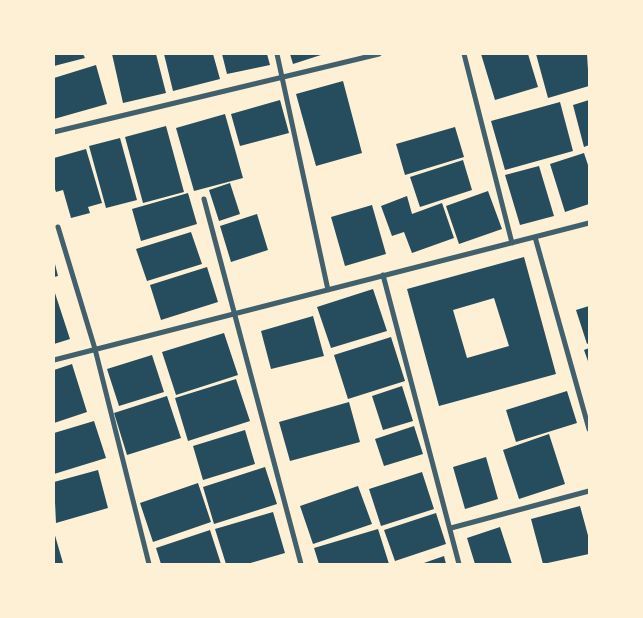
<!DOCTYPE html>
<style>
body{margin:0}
#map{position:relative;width:643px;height:618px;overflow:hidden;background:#fdf0d5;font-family:Figtree,sans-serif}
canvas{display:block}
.frame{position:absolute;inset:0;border:55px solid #fdf0d5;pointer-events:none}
</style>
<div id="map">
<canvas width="643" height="618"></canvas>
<div class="frame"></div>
</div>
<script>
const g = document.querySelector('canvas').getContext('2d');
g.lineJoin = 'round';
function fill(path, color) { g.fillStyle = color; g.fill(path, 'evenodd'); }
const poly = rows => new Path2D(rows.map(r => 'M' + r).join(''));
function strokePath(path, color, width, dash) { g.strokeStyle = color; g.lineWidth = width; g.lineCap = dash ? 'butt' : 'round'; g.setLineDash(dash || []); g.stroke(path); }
fill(poly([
 [54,54,83,54,85,58,54,66],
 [112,54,156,54,166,93,123,103],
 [164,54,213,54,220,79,173,91],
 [222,54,267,54,270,65,227,74],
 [290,54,324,54,293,64],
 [481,54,528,54,538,87,495,100],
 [536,54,587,54,589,86,548,98],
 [96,65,107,104,54,119,54,78],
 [343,81,362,153,316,166,296,94],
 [280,100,289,133,240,146,231,114],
 [589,100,589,145,584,147,573,105],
 [560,102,573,151,505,170,491,121],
 [225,114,243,178,194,191,176,128],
 [166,126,184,192,143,203,125,137],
 [455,127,464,157,405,175,396,144],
 [120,138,137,200,106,208,89,146],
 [86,149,102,203,88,207,90,213,71,218,63,190,56,192,54,186,54,158],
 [584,153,589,168,589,204,565,212,550,164],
 [463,160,472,190,420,207,410,177],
 [539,166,554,216,520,225,505,175],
 [230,183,240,214,219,221,209,190],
 [488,191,502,229,459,244,446,206],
 [188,193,197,224,141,241,132,209],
 [407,196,412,214,442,203,454,238,412,253,404,232,392,236,381,206],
 [372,205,386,254,345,266,331,217],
 [257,214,268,250,231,262,220,226],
 [191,232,202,264,147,281,136,249],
 [524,257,556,374,439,406,407,289],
 [494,298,509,346,467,358,453,310],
 [54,260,58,276,54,277],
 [207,267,218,302,161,320,150,285],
 [373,289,387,331,331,348,317,307],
 [54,290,70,339,54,344],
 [589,306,589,343,587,344,576,310],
 [313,316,324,356,271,369,261,331],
 [224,333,238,375,176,395,162,352],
 [391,337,405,381,348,399,334,355],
 [589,348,589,364,584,350],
 [152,355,164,392,119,406,107,369],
 [72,364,87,412,54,423,54,370],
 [236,379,250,421,188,441,175,398],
 [402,386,413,421,383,430,372,396],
 [567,391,577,423,516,442,506,410],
 [167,396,181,438,127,455,114,413],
 [349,402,360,442,290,461,279,422],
 [94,421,106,458,54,474,54,433],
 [414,426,423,454,384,466,375,439],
 [245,430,255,464,203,480,193,446],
 [549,434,565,484,519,499,503,450],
 [486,457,498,499,465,509,453,467],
 [265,467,277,504,214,524,203,487],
 [98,470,108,508,56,523,54,482],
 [422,472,434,509,381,526,369,489],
 [198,483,211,522,153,542,140,503],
 [358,486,372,524,313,544,300,506],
 [580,506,589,539,589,554,543,564,531,519],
 [273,512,285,553,247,564,226,564,215,529],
 [436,513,446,544,395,561,384,530],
 [500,527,512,564,475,564,467,538],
 [378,529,389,564,319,564,314,548],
 [210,530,221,564,161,564,156,548],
 [54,532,63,563,58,564,54,564],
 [444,556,446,564,421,564]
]), '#264d5e');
strokePath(poly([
 [277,54,328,290],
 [464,54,512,243],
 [54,132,379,54],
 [204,199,301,564],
 [58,227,95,349,149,564],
 [535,237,589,429],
 [383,275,459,564],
 [54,360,589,223],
 [451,528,589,491]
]), '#3f606c', 5);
</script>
